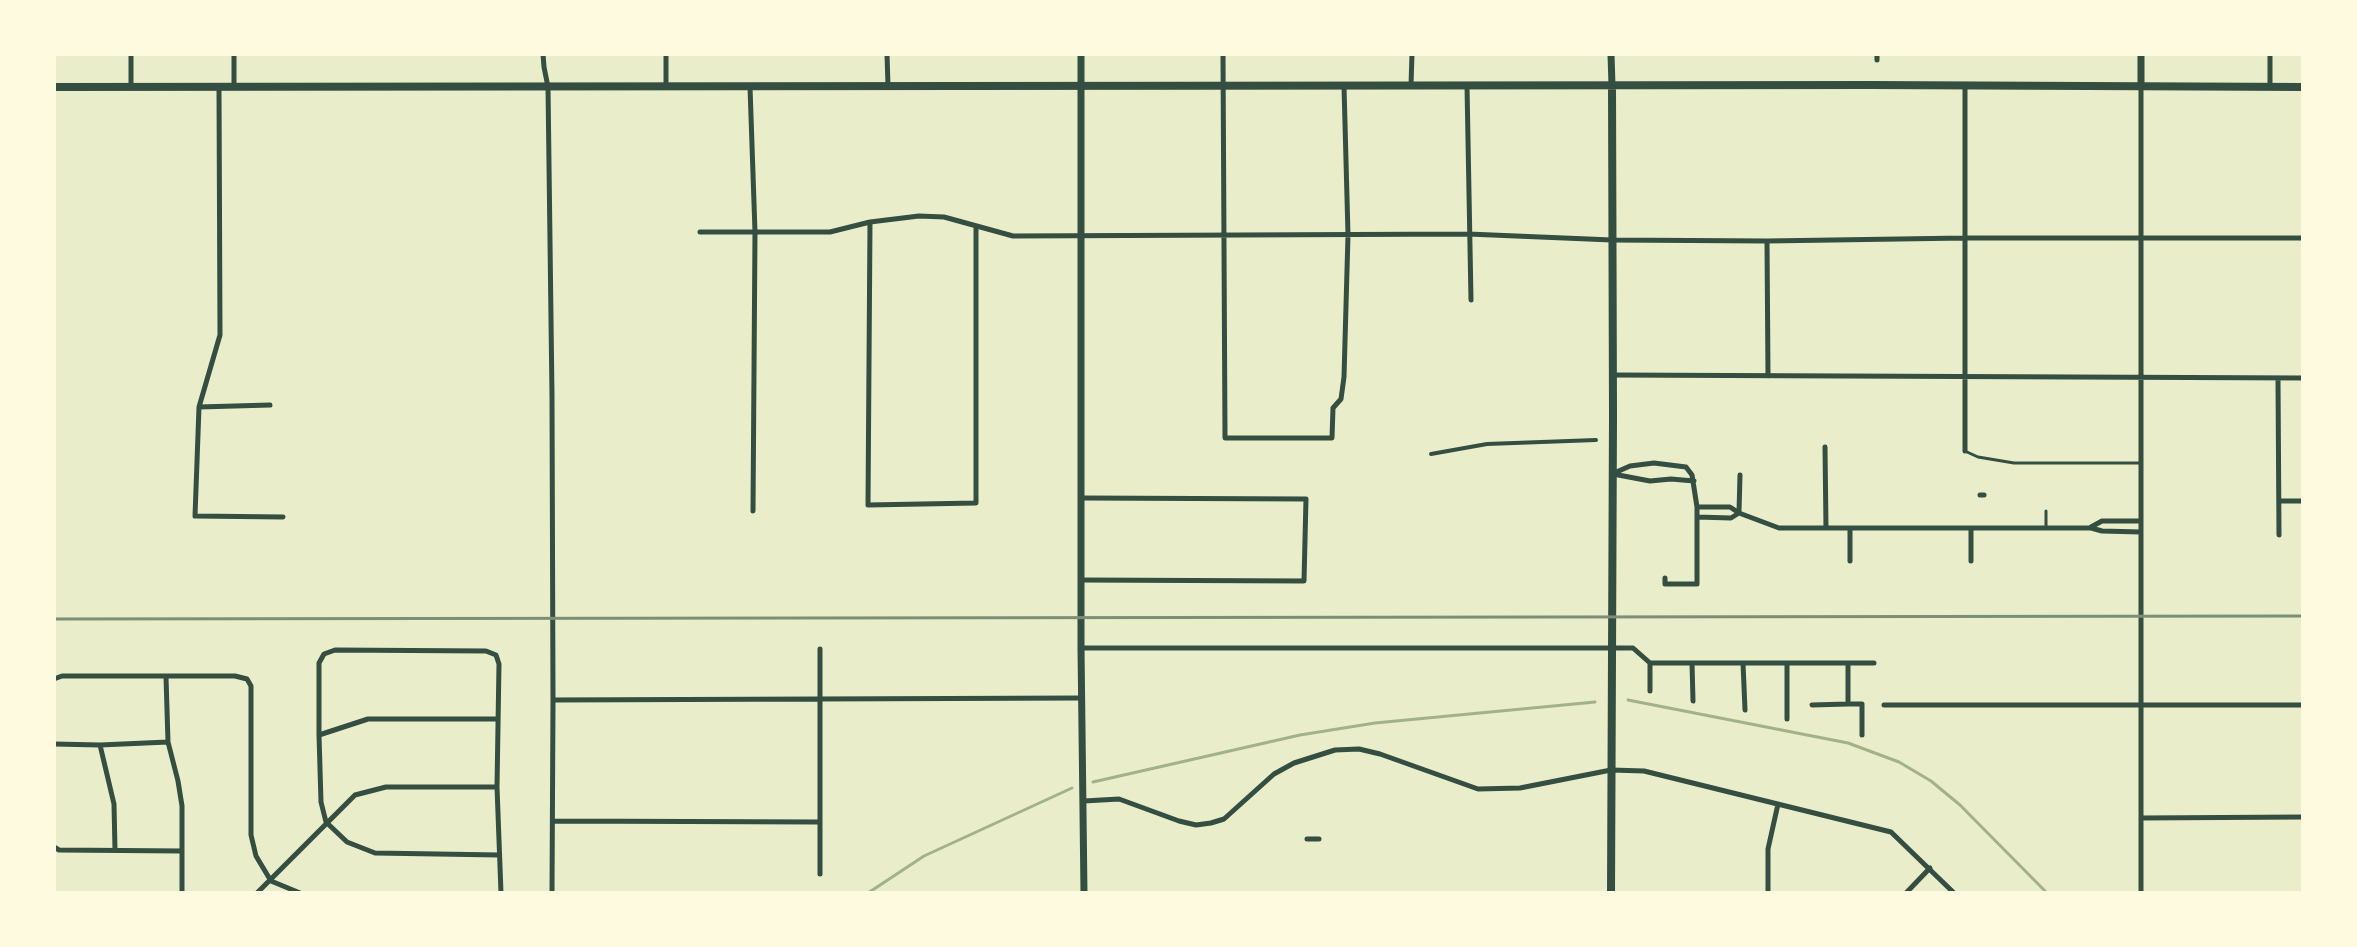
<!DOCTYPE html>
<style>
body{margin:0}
#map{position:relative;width:2357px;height:947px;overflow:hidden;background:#e9edc9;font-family:"DM Sans",sans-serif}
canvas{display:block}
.frame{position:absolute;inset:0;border:56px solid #fefae0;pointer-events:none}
</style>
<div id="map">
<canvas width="2357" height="947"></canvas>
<div class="frame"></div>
</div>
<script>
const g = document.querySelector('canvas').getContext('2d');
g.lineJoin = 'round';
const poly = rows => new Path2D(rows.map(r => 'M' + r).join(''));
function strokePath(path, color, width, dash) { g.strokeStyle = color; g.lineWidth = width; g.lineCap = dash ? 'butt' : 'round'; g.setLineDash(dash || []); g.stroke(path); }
strokePath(poly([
 [1628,700,1848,743,1899,762,1931,781,1960,805,2047,893],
 [1093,782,1300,735,1375,723,1595,702],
 [868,893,924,856,1072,788]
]), '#a3b18a', 3);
strokePath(poly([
 [1967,452,1978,457,2014,463,2141,463],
 [2046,511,2046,528]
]), '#344e41', 3);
strokePath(poly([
 [1431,454,1487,444,1596,440]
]), '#344e41', 4);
strokePath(poly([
 [131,54,131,87],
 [234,54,234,87],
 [543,54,544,67,548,87,552,396,553,700,552,893],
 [666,54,666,86],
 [887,54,888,86],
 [1223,54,1225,438,1332,438,1333,408,1341,399,1344,377,1348,235,1344,86],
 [1877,54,1877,60],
 [2270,54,2270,86],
 [1411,85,1412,54],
 [1467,86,1471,300],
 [750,87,755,232,753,511],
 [219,88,220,335,199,407,195,516,283,517],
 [870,222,868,505,976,503,976,227],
 [700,232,830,232,870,222,919,216,944,217,1013,236,1468,234,1612,240,1767,241,1965,238,2303,238],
 [1767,241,1768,376],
 [1613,375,2303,378],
 [2278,379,2279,535],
 [199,407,270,405],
 [1825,447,1826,528],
 [1965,451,1965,86],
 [1612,474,1630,466,1654,463,1686,467,1692,475,1697,507,1697,584,1665,584,1665,578],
 [1613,474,1650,481,1671,479,1694,481],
 [1980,495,1984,495],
 [2279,501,2303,501],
 [1697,507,1730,507,1739,513,1779,528,2091,528,2102,531,2141,532],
 [1739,512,1740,475],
 [1697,517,1731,518,1739,513],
 [2091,527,2102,521,2141,521],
 [1850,528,1850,561],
 [1971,528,1971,561],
 [1081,580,1304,581,1306,499,1082,498],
 [1081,648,1633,648,1650,663,1848,663,1848,704,1862,704,1862,735],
 [1692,663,1693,701],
 [1743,663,1745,710],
 [1787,663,1787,719],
 [1848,663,1874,663],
 [166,677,168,742,178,781,182,806,182,893],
 [54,679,62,676,235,676,247,679,251,686,251,835,256,856,271,881,300,893],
 [1650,691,1650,663],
 [553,700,1082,698],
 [1812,705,1848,704],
 [1884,705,2303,705],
 [319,735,368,719,498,719],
 [54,744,100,745],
 [1084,801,1119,799,1179,821,1196,825,1211,823,1224,819,1274,774,1294,763,1335,750,1359,749,1380,754,1478,789,1520,788,1611,770,1644,771,1891,832,1954,893],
 [2141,818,2303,817],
 [553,821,820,822],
 [1307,839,1319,839],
 [54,847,59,850,182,851],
 [115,850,114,804,100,745,168,742],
 [499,855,375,853,347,842,326,822,321,802,319,735,319,663,324,654,335,650,486,651,496,655,499,664,497,787,501,893],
 [820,874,820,649],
 [257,893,355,795,386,787,497,787],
 [1768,893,1768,849,1778,804],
 [1906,893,1930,868],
 [2141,893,2141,86]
]), '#344e41', 5);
strokePath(poly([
 [1081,54,1081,648,1084,893],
 [1611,54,1612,86],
 [2141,54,2141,85]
]), '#344e41', 7);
strokePath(poly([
 [54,87,1871,85,2303,87],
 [1611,893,1613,416,1612,86]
]), '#344e41', 8);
strokePath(poly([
 [54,619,2303,616]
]), '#7c8e77', 3);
</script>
